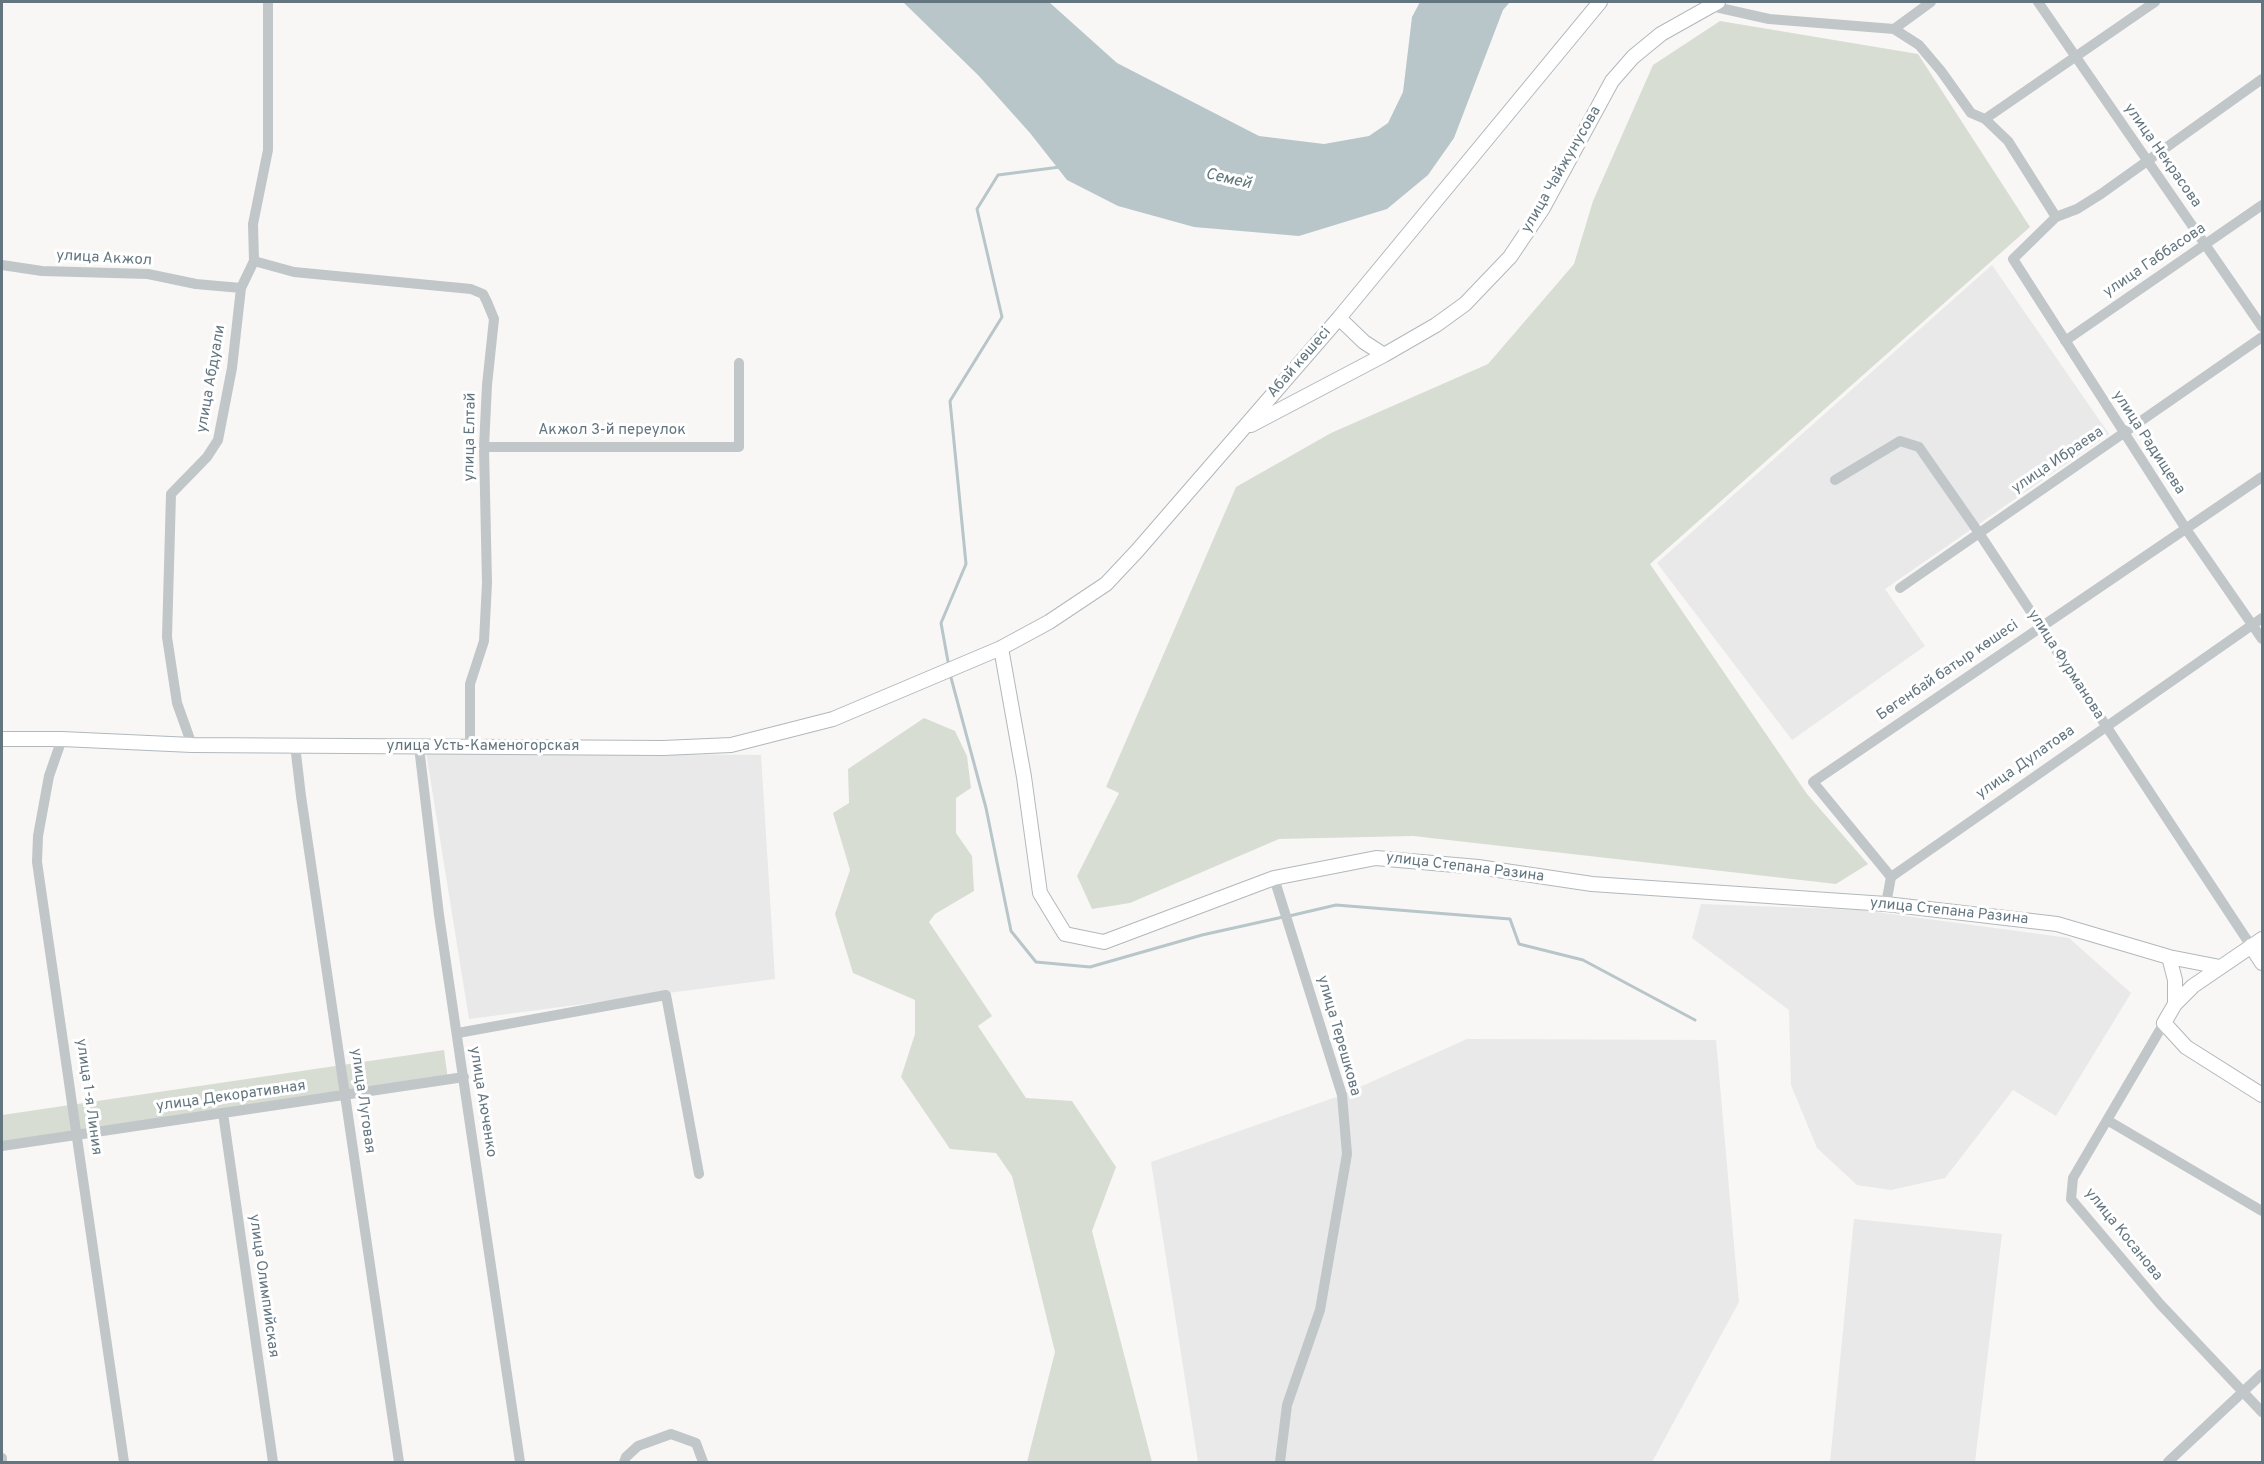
<!DOCTYPE html>
<meta charset="utf-8">
<style>
body{margin:0}
#map{position:relative;width:2264px;height:1464px;overflow:hidden;background:#f8f7f5;font-family:Overpass,sans-serif}
canvas{display:block}
.frame{position:absolute;inset:0;border:3px solid #637680;pointer-events:none}
</style>
<div id="map">
<canvas width="2264" height="1464"></canvas>
<div class="frame"></div>
</div>
<script>
const g = document.querySelector('canvas').getContext('2d');
g.lineJoin = 'round';
function fill(path, color) { g.fillStyle = color; g.fill(path, 'evenodd'); }
const poly = rows => new Path2D(rows.map(r => 'M' + r).join(''));
function strokePath(path, color, width, dash) { g.strokeStyle = color; g.lineWidth = width; g.lineCap = dash ? 'butt' : 'round'; g.setLineDash(dash || []); g.stroke(path); }
function drawText(font, color, halo, rows, align = 'center') {
  g.font = font + ' Overpass,sans-serif'; g.lineWidth = 6; g.setLineDash([]); g.textBaseline = 'middle'; g.strokeStyle = halo; g.fillStyle = color; for (const [text, x, y, turn = 0] of rows) {
    g.save(); g.translate(x, y); g.rotate((+turn || 0) * Math.PI / 180); g.textAlign = isNaN(turn) ? turn : align; if (halo) g.strokeText(text, 0, 0); g.fillText(text, 0, 0); g.restore();
  }
}
fill(poly([
 [1992,265,2109,434,1885,589,1925,646,1792,740,1657,563],
 [426,752,761,755,775,979,469,1019],
 [1701,904,1861,910,2069,938,2131,993,2056,1116,2013,1090,1945,1178,1891,1190,1857,1185,1817,1148,1791,1085,1789,1010,1692,938],
 [1467,1039,1716,1040,1739,1302,1652,1462,1198,1462,1151,1162,1342,1095],
 [1854,1219,2002,1234,1975,1462,1830,1462]
]), '#e8e9e8');
fill(poly([
 [1720,21,1918,54,2030,227,1650,564,1807,794,1868,864,1836,884,1413,836,1279,839,1130,903,1092,909,1077,876,1119,793,1106,787,1236,487,1331,433,1488,364,1574,264,1593,201,1653,65],
 [924,718,955,731,967,756,971,788,956,798,956,833,972,856,974,891,935,914,929,922,992,1016,978,1026,1026,1098,1072,1101,1116,1167,1092,1231,1152,1462,1027,1462,1055,1352,1012,1176,996,1153,950,1149,901,1077,915,1034,915,1000,853,973,835,914,850,870,833,813,849,803,848,769],
 [444,1050,448,1080,2,1144,2,1115]
]), '#d8ddd4');
fill(poly([
 [903,2,1049,2,1117,63,1259,136,1324,144,1369,136,1388,123,1403,92,1412,17,1420,2,1510,2,1503,10,1454,138,1428,175,1387,209,1299,236,1194,227,1118,206,1067,180,1030,133,978,75]
]), '#b8c6c9');
strokePath(poly([
 [949,667,941,623,966,564,950,401,1002,317,977,209,998,175,1060,167],
 [950,674,986,808,1011,931,1036,962,1090,967,1202,935,1283,917],
 [1289,916,1336,905,1510,919,1519,944,1583,960,1695,1020]
]), '#b8c6c9', 3);
const secondary = poly([
 [1339,318,1364,342,1384,355],
 [1251,425,1384,355,1436,325,1465,304,1510,257,1543,208,1612,81,1633,57,1661,34,1718,2],
 [1001,648,1024,777,1040,893,1065,934,1104,942,1274,878,1376,858,1478,867,1592,884,1886,904,2057,924,2169,957,2220,967],
 [2,739,62,739,192,745,663,748,731,745,833,719,1001,648,1049,622,1106,584,1137,551,1339,318,1600,2],
 [2262,939,2193,986,2175,1004,2164,1023,2186,1047,2262,1095],
 [2251,946,2262,963],
 [2169,957,2175,980,2175,1004]
]);
strokePath(secondary, '#b1b8bc', 16);
strokePath(poly([
 [2038,2,2262,327],
 [1711,6,1769,19,1894,29,1919,45,1941,71,1971,113,1985,119,2008,141,2056,217],
 [1894,29,1931,2],
 [2262,79,2101,194,2077,209,2056,217,2013,259,2186,529,2262,639],
 [1985,119,2155,2],
 [254,261,294,272,471,289,483,294,487,302,494,319,487,385,484,447,487,583,484,641,470,684,470,747],
 [2,265,42,271,148,274,196,284,241,288],
 [2065,341,2262,205],
 [484,447,739,447,739,363],
 [1835,480,1900,441,1919,447,1979,533,2251,946],
 [1900,588,2262,337],
 [62,739,49,776,38,836,37,862,124,1462],
 [192,745,177,703,167,637,171,494,207,457,218,440,232,368,241,288,254,261,253,224,268,150,268,2],
 [295,745,301,796,399,1462],
 [419,747,439,915,520,1462],
 [1891,877,1813,782,2262,477],
 [1274,878,1342,1095,1347,1154,1320,1310,1287,1405,1280,1462],
 [1886,904,1891,877,2262,618],
 [2164,1023,2073,1178,2071,1199,2160,1304,2262,1412],
 [458,1033,666,995,699,1174],
 [223,1113,273,1462],
 [2107,1120,2262,1211],
 [2,1146,464,1077],
 [2,1458,2,1462],
 [624,1462,626,1457,638,1446,671,1434,696,1443,703,1462],
 [2168,1462,2262,1374]
]), '#c1c6c9', 10);
strokePath(secondary, '#fff', 14);
drawText('15px', '#637680', '#fff', [
 ["улица Некрасова",2162,156,55],
 ["улица Чайжунусова",1562,170,-60],
 ["улица Акжол",104,259,3],
 ["улица Габбасова",2155,261,-34],
 ["Абай көшесі",1300,363,-49],
 ["улица Абдуали",212,379,-80],
 ["Акжол 3-й переулок",612,431],
 ["улица Елтай",471,437,-89],
 ["улица Радищева",2148,443,57],
 ["улица Ибраева",2058,461,-34],
 ["улица Фурманова",2065,665,57],
 ["Бөгенбай батыр көшесі",1948,671,-34],
 ["улица Усть-Каменогорская",483,747],
 ["улица Дулатова",2026,763,-35],
 ["улица Степана Разина",1465,868,7],
 ["улица Степана Разина",1949,912,6],
 ["улица Терешкова",1338,1036,74],
 ["улица 1-я Линия",88,1097,82],
 ["улица Декоративная",231,1097,-8],
 ["улица Луговая",362,1101,82],
 ["улица Аюченко",482,1102,81],
 ["улица Косанова",2123,1235,51],
 ["улица Олимпийская",263,1286,82]
]);
drawText('italic 16px', '#5e767b', '#fff', [
 ["Семей",1228,180,13]
]);
</script>
